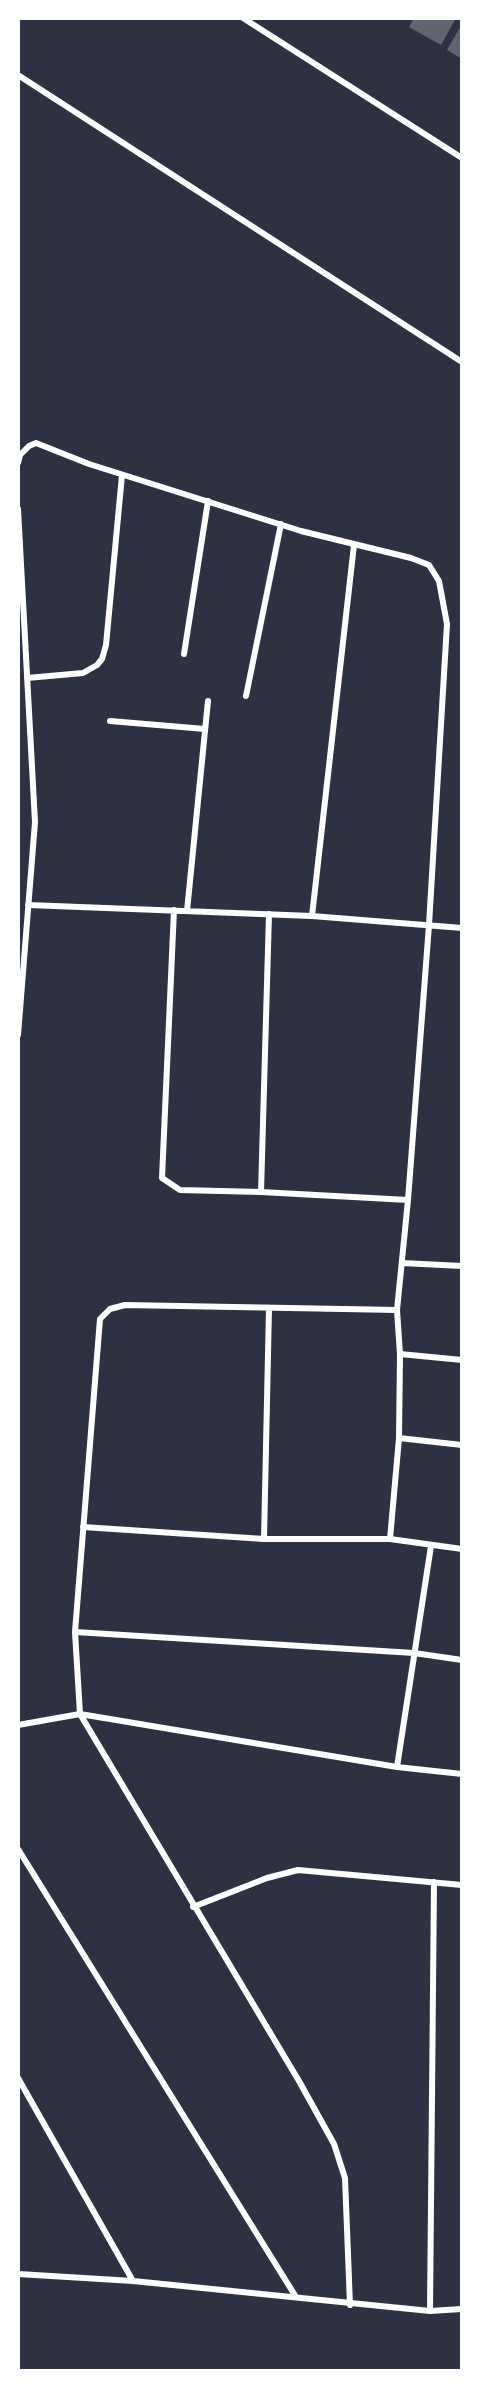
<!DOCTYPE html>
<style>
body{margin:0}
#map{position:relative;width:480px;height:2389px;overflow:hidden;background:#2d3142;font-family:Montserrat,sans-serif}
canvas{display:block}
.frame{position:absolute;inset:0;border:20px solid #fff;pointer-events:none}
</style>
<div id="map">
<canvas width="480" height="2389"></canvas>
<div class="frame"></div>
</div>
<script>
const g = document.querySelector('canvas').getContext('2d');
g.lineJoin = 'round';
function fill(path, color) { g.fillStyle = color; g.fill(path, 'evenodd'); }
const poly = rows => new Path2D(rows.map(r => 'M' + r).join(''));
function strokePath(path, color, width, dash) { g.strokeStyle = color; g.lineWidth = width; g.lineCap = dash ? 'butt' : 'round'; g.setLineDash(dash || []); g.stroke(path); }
fill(poly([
 [414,18,456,18,441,45,409,27],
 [462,24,462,59,447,50]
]), '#626471');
strokePath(poly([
 [243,18,462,158],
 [18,75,462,362],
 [18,463,20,455,29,446,36,443,89,464,301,531,411,558,429,565,439,581,447,624,429,925,408,1200,397,1310,400,1354,399,1438,390,1539],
 [18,509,35,822,18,1035],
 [184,654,208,501],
 [27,678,83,673,97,665,102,659,106,645,122,475],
 [246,696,281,524],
 [110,721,205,729],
 [28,905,312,916,462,928],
 [174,910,162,1178,180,1190,261,1192,408,1200],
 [187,911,208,701],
 [312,916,354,545],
 [261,1192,269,914],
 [402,1263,462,1266],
 [400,1354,462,1360],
 [399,1438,462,1445],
 [83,1527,264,1539,390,1539,462,1549],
 [264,1539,269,1308],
 [75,1632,414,1653,462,1660],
 [18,1725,80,1714,397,1767,462,1774],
 [397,1767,431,1546],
 [18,1849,296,2297],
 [193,1907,267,1878,298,1870,462,1885],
 [18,2078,133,2281],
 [18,2274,133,2281,430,2311,462,2309],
 [350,2305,345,2178,334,2144,299,2081,80,1714,75,1632,100,1319,110,1309,125,1305,397,1310],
 [430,2311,434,1882]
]), '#fff', 6);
</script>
